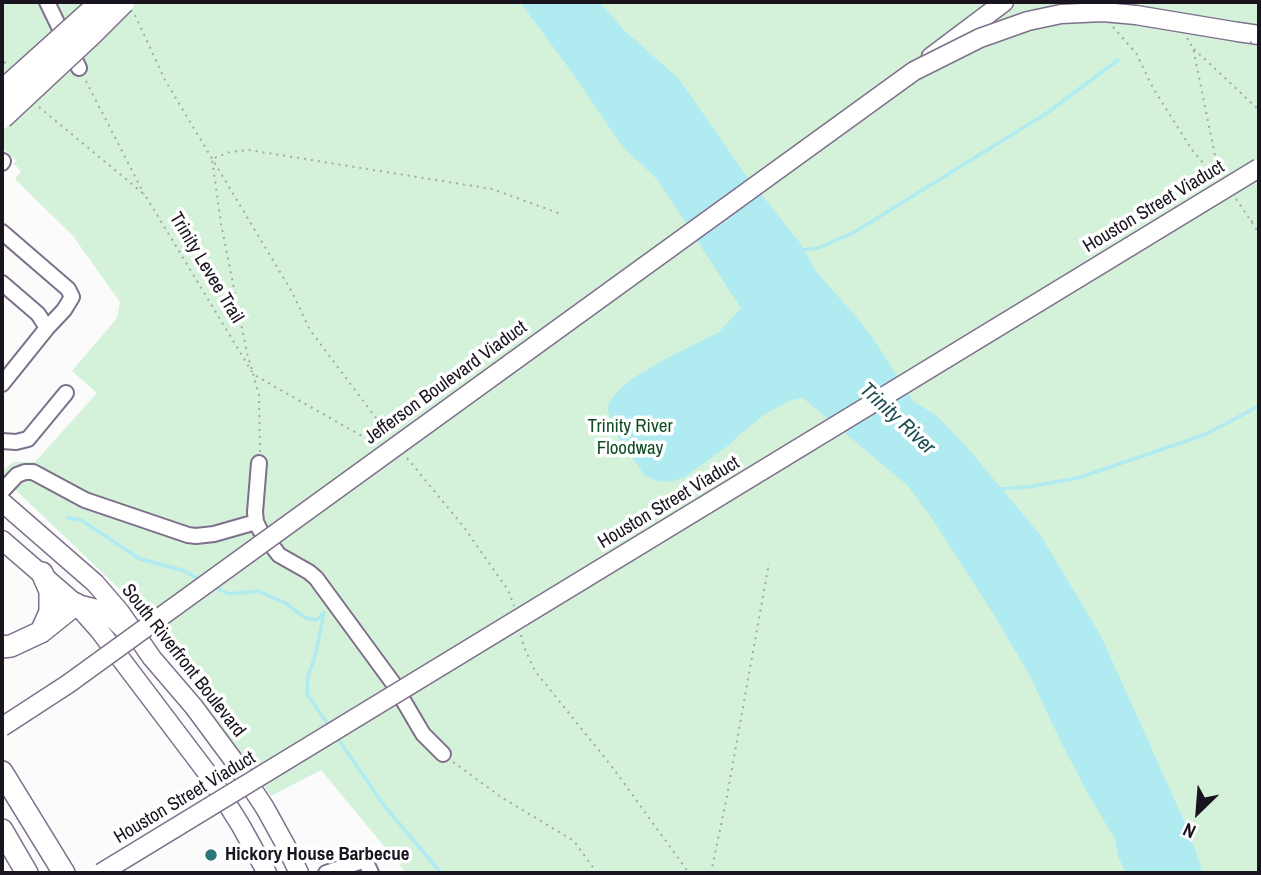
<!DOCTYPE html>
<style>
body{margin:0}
#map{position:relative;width:1261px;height:875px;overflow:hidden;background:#fbfbfb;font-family:"Archivo Narrow",sans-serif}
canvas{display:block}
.frame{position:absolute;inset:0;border:4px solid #1a141f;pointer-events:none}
.north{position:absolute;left:1163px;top:777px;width:70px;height:70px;-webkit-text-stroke:5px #fff;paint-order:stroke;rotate:205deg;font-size:19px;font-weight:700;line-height:28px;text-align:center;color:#1a141f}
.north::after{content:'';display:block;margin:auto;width:24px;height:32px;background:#1a141f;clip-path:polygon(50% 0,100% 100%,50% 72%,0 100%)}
</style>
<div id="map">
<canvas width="1261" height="875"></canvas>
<div class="frame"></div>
<div class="north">N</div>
</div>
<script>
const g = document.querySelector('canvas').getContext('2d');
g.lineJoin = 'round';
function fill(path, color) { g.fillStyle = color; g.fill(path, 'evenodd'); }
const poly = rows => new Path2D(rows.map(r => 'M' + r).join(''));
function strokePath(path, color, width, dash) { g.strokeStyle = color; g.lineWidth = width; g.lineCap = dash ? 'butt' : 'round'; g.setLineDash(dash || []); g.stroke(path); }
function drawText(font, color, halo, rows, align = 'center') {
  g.font = font + ' "Archivo Narrow",sans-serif'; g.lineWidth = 7; g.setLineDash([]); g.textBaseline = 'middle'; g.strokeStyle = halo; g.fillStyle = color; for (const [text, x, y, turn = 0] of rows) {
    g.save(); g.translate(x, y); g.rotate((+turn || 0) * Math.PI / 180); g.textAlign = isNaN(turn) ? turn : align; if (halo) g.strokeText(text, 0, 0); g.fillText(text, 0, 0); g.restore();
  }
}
fill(poly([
 [2,2,1259,2,1259,873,406,873,321,770,271,796,131,600,2,477,2,472,13,462,35,462,97,393,72,371,117,318,120,302,73,236,15,179,21,171,14,164,16,160,2,148]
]), '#d4f1d9');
fill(poly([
 [520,2,599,2,625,31,679,79,745,174,800,243,816,271,862,324,878,346,913,401,937,416,966,446,1041,536,1101,636,1189,832,1203,873,1126,873,1118,856,1115,839,1088,794,1060,740,1030,676,996,618,929,514,907,485,803,398,792,400,765,414,740,434,729,445,685,477,671,482,658,481,645,476,610,425,608,407,610,401,617,392,633,378,667,358,719,332,741,308,657,179,622,146,574,75]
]), '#b0ebf2');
strokePath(poly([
 [801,250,818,248,853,233,1047,113,1118,60],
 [1000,489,1028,487,1078,478,1204,435,1259,406],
 [68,518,81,520,140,559,182,570,203,581],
 [212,586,229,594,258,591,285,603,306,618,317,620,322,614],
 [324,613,315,656,308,676,307,694,330,727],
 [336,736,383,804,441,873]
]), '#b0ebf2', 3.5);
const minor = poly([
 [47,2,79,68],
 [2,163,3,161],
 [2,232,68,289,72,297,64,310,47,328],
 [2,283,38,314,47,328,2,384],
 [2,441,16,442,28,439,66,393],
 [259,463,255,512,256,522,260,530,279,555,309,572,316,578,393,683,423,734,443,754],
 [2,491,17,475,25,472,33,472,85,500,188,535,196,536,214,534,256,522],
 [326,873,365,860,371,873]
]);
const major = poly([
 [1238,32,1259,35],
 [931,57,1004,2],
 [2,502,95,583,120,612,152,658,194,707,234,761,265,808,286,846,299,873],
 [2,540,76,604,99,630,211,778,241,826,267,873],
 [77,604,97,609,114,620,125,631]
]);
const highway = poly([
 [41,632,50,612,50,591,42,573],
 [2,647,11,646,41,632,76,604],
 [2,772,64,873],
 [2,830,27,873]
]);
strokePath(minor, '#7e6f8b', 18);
strokePath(major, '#7e6f8b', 21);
strokePath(highway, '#7e6f8b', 24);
strokePath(poly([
 [135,15,165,80,292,292,310,330,388,434],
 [1113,27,1136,53,1153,88,1192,150,1204,164,1218,175],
 [1187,38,1193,48,1219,175],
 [1194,49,1259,110],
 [2,55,6,65],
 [86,81,144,194],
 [39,107,145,195,252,372],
 [1236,199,1259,233],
 [1251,221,1259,225],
 [256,376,376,444],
 [260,452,259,395,247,353,221,224,212,159,230,152,249,150,492,189,561,214],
 [407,458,463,526,508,590,514,606],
 [521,635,524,647,535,671,613,768,689,873],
 [453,762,501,797,574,841,597,873],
 [711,873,727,796,769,563]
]), '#a8a6aa', 2, [2, 5]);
strokePath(minor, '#fff', 14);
strokePath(major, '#fff', 18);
strokePath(highway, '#fff', 21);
strokePath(poly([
 [119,873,1259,177]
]), '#868389', 2);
const majorBridge = poly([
 [2,727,68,684,914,71,980,38,1028,21,1061,14,1103,12,1136,15,1238,32],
 [101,873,1259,168]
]);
const highwayBridge = poly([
 [2,91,101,2],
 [2,118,92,34,124,2]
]);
strokePath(majorBridge, '#7e6f8b', 21, []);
strokePath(highwayBridge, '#7e6f8b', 24, []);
strokePath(poly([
 [1250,42,1259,43]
]), '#a8a6aa', 2, [2, 5]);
strokePath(majorBridge, '#fff', 18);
strokePath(highwayBridge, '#fff', 21);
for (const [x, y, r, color] of [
 [211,855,7,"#2d777a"]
]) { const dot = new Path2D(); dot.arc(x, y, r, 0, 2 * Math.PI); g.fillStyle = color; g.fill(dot); strokePath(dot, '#fff', 2.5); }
drawText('19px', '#1a141f', '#fff', [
 ["Houston Street Viaduct",1154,207,-31],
 ["Trinity Levee Trail",206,268,59],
 ["Jefferson Boulevard Viaduct",446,383,-36],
 ["Houston Street Viaduct",669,503,-31],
 ["South Riverfront Boulevard",183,661,52],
 ["Houston Street Viaduct",185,798,-31]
]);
drawText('19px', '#124c24', '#fff', [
 ["Trinity River",630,427],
 ["Floodway",630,449]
]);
drawText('bold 19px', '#1a141f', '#fff', [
 ["Hickory House Barbecue",225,855]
], 'left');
drawText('italic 21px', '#1a4d53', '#fff', [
 ["Trinity River",897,419,43]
]);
</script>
